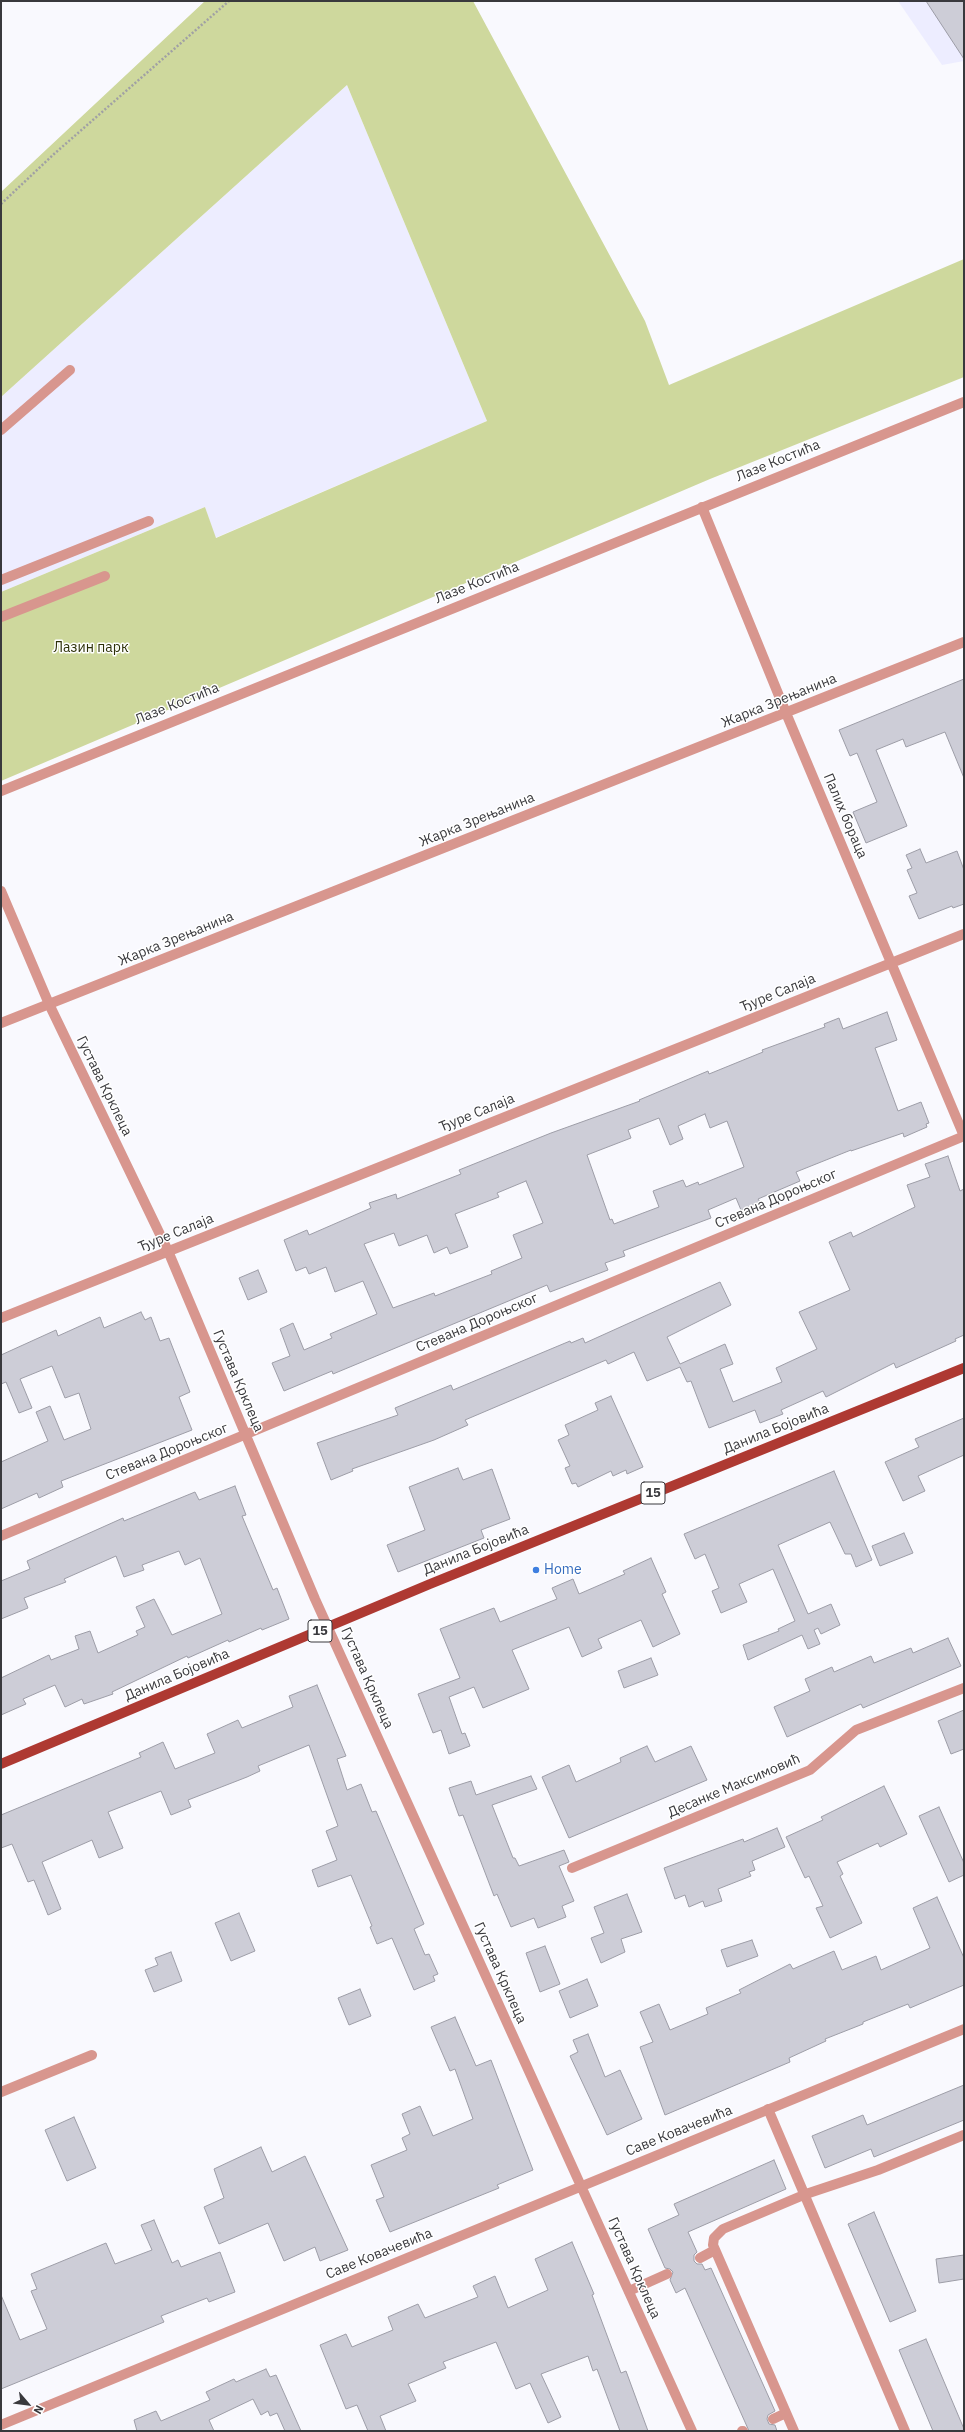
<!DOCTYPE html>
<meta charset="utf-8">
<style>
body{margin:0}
#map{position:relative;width:965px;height:2432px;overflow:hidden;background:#f9f9fe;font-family:"IBM Plex Sans",sans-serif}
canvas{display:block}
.frame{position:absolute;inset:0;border:2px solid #39393d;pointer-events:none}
.north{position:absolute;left:8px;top:2384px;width:40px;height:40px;-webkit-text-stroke:3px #fff;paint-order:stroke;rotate:118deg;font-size:11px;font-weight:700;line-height:16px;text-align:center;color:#39393d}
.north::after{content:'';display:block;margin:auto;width:14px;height:18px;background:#39393d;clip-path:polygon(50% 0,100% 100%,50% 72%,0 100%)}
</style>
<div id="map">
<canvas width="965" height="2432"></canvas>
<div class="frame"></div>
<div class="north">N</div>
</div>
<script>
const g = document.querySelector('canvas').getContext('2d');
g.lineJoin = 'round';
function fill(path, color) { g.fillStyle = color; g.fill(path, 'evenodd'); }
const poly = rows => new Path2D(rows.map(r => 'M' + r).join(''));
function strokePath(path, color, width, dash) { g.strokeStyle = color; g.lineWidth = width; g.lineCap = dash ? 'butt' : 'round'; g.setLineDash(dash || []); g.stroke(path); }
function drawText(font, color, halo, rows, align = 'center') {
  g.font = font + ' "IBM Plex Sans",sans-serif'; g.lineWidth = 3; g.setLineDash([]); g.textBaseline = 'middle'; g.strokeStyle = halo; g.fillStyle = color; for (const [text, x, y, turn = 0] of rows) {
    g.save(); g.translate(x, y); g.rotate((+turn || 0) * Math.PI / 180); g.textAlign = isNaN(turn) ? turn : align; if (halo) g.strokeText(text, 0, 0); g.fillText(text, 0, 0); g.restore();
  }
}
fill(poly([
 [898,1,964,1,964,61,942,65],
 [347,85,487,421,215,538,205,507,1,592,1,397]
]), '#ededff');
fill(poly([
 [205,1,473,1,645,321,669,385,964,259,964,377,710,479,1,781,1,592,205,507,216,538,487,421,347,85,1,397,1,192]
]), '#ced89d');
const building = poly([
 [926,1,964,1,964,59,926,1],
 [964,679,964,778,945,732,906,747,903,739,876,750,907,826,866,843,853,812,877,802,857,753,850,756,839,730,964,679],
 [920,849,926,863,957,851,964,870,964,904,953,908,952,906,919,919,909,896,917,893,907,870,912,868,906,855,920,849],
 [887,1012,897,1040,875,1048,898,1111,921,1102,929,1123,926,1124,927,1127,904,1137,903,1133,851,1151,851,1150,796,1172,800,1181,758,1199,760,1202,741,1210,736,1198,708,1210,711,1218,623,1251,625,1256,605,1263,608,1270,550,1292,547,1285,333,1374,332,1371,284,1391,272,1363,290,1356,280,1329,293,1323,304,1350,332,1338,330,1334,377,1314,363,1281,335,1292,326,1267,309,1274,306,1267,296,1271,284,1240,307,1230,309,1235,371,1208,369,1203,396,1194,397,1199,461,1174,459,1170,551,1133,640,1101,639,1100,708,1071,709,1074,763,1052,762,1050,825,1027,824,1024,839,1018,843,1029,887,1012],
 [705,1114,710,1128,727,1121,744,1167,699,1185,698,1182,686,1187,683,1180,653,1191,659,1207,614,1224,612,1219,610,1220,587,1155,631,1138,628,1130,659,1118,670,1145,683,1139,678,1126,705,1114],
 [526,1181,543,1223,513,1235,522,1258,491,1271,492,1274,435,1296,434,1293,393,1308,364,1244,394,1233,399,1246,427,1235,434,1253,447,1247,450,1254,468,1247,455,1214,499,1197,497,1193,526,1181],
 [948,1156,960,1191,964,1189,964,1335,955,1339,956,1341,896,1368,894,1363,826,1397,823,1391,781,1410,783,1414,760,1423,755,1410,709,1428,691,1381,687,1382,680,1367,647,1381,634,1352,608,1364,606,1360,465,1420,468,1425,434,1440,352,1469,353,1471,331,1480,317,1443,398,1415,395,1408,451,1385,453,1390,570,1341,571,1343,583,1338,585,1343,720,1282,731,1305,667,1337,680,1364,725,1344,733,1364,720,1369,733,1402,782,1382,776,1368,817,1349,799,1312,850,1290,829,1242,851,1232,853,1237,915,1207,907,1185,930,1177,925,1164,948,1156],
 [258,1270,267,1292,248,1300,239,1278,258,1270],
 [141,1312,145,1320,151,1317,160,1341,169,1338,190,1392,179,1397,192,1430,61,1481,63,1487,39,1498,37,1493,1,1509,1,1462,48,1441,36,1412,50,1406,64,1440,91,1429,79,1393,65,1398,52,1366,20,1379,32,1408,19,1413,6,1382,1,1384,1,1355,56,1330,58,1336,100,1317,104,1328,141,1312],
 [611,1396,643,1467,627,1474,626,1470,613,1476,611,1471,578,1487,576,1483,572,1484,565,1468,570,1466,558,1440,569,1435,565,1425,598,1410,595,1403,611,1396],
 [964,1418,964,1455,918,1476,925,1491,903,1501,885,1462,919,1447,915,1439,964,1418],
 [458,1468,463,1480,492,1469,510,1519,481,1530,484,1538,398,1572,387,1545,425,1530,409,1487,458,1468],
 [834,1471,872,1560,856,1567,851,1554,845,1554,830,1522,778,1545,808,1614,831,1604,840,1625,821,1634,818,1628,814,1630,820,1644,808,1649,802,1635,748,1660,743,1645,779,1631,778,1629,795,1621,773,1569,739,1584,747,1602,721,1613,712,1591,719,1588,705,1554,695,1559,684,1534,834,1471],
 [235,1486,246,1515,242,1516,273,1590,277,1588,289,1619,262,1630,261,1628,229,1642,228,1640,188,1658,187,1656,112,1692,113,1694,84,1704,82,1699,65,1707,55,1685,23,1699,26,1704,1,1715,1,1678,49,1655,51,1660,79,1649,75,1636,90,1631,98,1653,138,1635,136,1631,145,1627,136,1607,154,1599,172,1635,222,1614,200,1558,185,1565,179,1551,142,1565,144,1570,124,1577,116,1556,64,1579,66,1582,24,1598,28,1608,1,1619,1,1581,30,1569,27,1561,123,1518,124,1521,195,1492,199,1500,235,1486],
 [904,1533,913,1553,880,1566,872,1546,904,1533],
 [651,1558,666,1592,662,1594,680,1634,653,1647,641,1620,598,1639,602,1648,582,1657,569,1627,512,1650,529,1689,483,1708,474,1687,449,1697,462,1734,465,1733,470,1746,449,1754,441,1730,433,1733,418,1694,460,1678,440,1629,494,1608,500,1622,557,1599,552,1588,573,1579,579,1594,625,1574,623,1571,651,1558],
 [948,1638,961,1666,863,1708,861,1704,787,1737,774,1707,810,1691,805,1679,832,1667,834,1672,871,1656,874,1663,911,1648,913,1653,948,1638],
 [651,1658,658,1675,624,1688,618,1671,651,1658],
 [317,1685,346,1756,337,1759,347,1790,361,1784,372,1812,376,1811,424,1924,414,1929,425,1955,429,1954,438,1974,433,1976,435,1981,414,1990,392,1938,377,1944,370,1927,372,1926,351,1875,318,1887,312,1870,337,1860,326,1831,338,1826,309,1745,258,1766,260,1771,247,1777,188,1800,191,1807,171,1815,161,1791,108,1812,123,1848,99,1858,92,1840,42,1862,61,1909,48,1915,34,1880,28,1882,12,1844,1,1848,1,1815,141,1757,139,1753,163,1742,175,1769,215,1753,207,1734,238,1720,242,1728,293,1707,289,1696,317,1685],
 [964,1710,964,1749,951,1754,938,1721,964,1710],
 [647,1746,655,1762,691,1746,707,1780,569,1838,542,1777,569,1765,576,1782,621,1762,620,1758,647,1746],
 [531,1776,537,1789,492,1805,513,1858,515,1858,519,1866,564,1850,569,1862,559,1866,574,1901,562,1906,566,1917,538,1928,534,1918,511,1927,497,1894,494,1896,463,1815,459,1816,449,1788,471,1781,476,1795,531,1776],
 [884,1786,907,1834,880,1847,878,1843,837,1862,843,1874,840,1876,862,1923,830,1938,816,1908,823,1906,809,1876,805,1878,786,1837,823,1820,821,1817,884,1786],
 [939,1807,964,1863,964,1875,949,1882,919,1816,939,1807],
 [777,1828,785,1847,752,1861,755,1870,749,1872,751,1876,718,1889,722,1901,705,1907,703,1901,689,1907,685,1895,675,1899,664,1868,743,1839,744,1842,777,1828],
 [627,1894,642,1932,621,1939,625,1952,601,1963,591,1938,604,1933,594,1907,627,1894],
 [937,1897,964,1958,964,1985,910,2008,908,2004,863,2022,863,2024,825,2039,826,2041,789,2058,790,2062,665,2115,640,2047,653,2042,640,2012,659,2004,670,2030,708,2014,706,2008,741,1993,739,1990,790,1964,793,1969,834,1951,842,1970,876,1956,881,1970,930,1948,913,1908,937,1897],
 [239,1913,255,1951,231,1961,215,1923,239,1913],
 [752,1940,758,1956,727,1967,721,1950,752,1940],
 [545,1946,560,1984,540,1992,526,1953,545,1946],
 [171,1952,182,1981,154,1992,145,1970,158,1965,155,1958,171,1952],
 [587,1979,598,2006,570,2018,559,1991,587,1979],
 [360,1989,371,2016,349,2025,338,1998,360,1989],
 [455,2017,476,2066,491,2060,533,2170,497,2185,499,2188,390,2232,376,2200,384,2197,371,2165,407,2150,402,2138,410,2134,402,2114,420,2106,433,2136,473,2119,455,2069,450,2071,431,2027,455,2017],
 [588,2034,605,2077,620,2070,642,2119,607,2135,570,2056,578,2052,573,2040,588,2034],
 [964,2085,964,2120,874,2157,871,2149,825,2168,812,2136,863,2115,867,2125,964,2085],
 [74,2117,96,2168,67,2181,45,2130,74,2117],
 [261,2147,272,2172,305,2156,348,2250,320,2261,315,2247,284,2261,268,2223,219,2244,204,2207,224,2198,214,2169,261,2147],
 [774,2160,786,2189,688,2232,697,2252,694,2255,694,2261,697,2264,702,2264,705,2270,711,2268,775,2411,768,2415,767,2419,769,2424,775,2425,777,2431,749,2431,685,2288,676,2293,670,2280,673,2272,670,2269,665,2268,648,2229,679,2215,674,2204,774,2160],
 [874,2212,916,2311,890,2322,848,2224,874,2212],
 [154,2220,172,2263,178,2260,181,2267,220,2252,235,2292,209,2302,207,2298,161,2316,164,2322,1,2389,1,2295,20,2340,47,2329,31,2291,37,2289,31,2274,106,2243,115,2264,152,2250,141,2225,154,2220],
 [572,2242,594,2294,592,2295,621,2373,626,2371,648,2431,620,2431,597,2369,593,2371,588,2356,541,2374,561,2417,548,2423,530,2383,516,2389,496,2342,443,2362,446,2368,408,2384,416,2401,380,2416,386,2431,368,2431,357,2405,346,2409,320,2345,346,2334,352,2347,393,2330,388,2317,418,2304,425,2318,478,2297,473,2286,495,2276,508,2308,548,2290,535,2259,572,2242],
 [964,2255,964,2279,939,2283,936,2259,964,2255],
 [926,2339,964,2429,964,2431,933,2431,899,2350,926,2339],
 [266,2369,270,2377,276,2375,301,2431,285,2431,277,2413,270,2416,268,2411,261,2415,253,2399,209,2420,214,2431,137,2431,134,2420,156,2411,161,2421,210,2400,206,2392,234,2379,236,2382,266,2369]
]);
fill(building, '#cdcdd7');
strokePath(building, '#9d9da7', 1);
strokePath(poly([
 [1,204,54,154,229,1]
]), '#a0a0a4', 2.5, [2, 2]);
strokePath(poly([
 [1,430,70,370],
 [1,580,149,521],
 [1,617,105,576],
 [768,2109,905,2431],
 [700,2258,715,2250],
 [629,2291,667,2274],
 [773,2419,786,2413],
 [742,2431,743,2431],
 [794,2431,713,2245,714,2238,723,2229,806,2194,878,2170,964,2135]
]), '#d8968e', 10);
strokePath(poly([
 [702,507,786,713,964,1136],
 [1,791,964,402],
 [1,891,49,1004,168,1251,315,1599,692,2431],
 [1,1023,964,642],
 [1,1318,964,934],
 [1,1536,964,1136],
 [572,1868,810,1770,856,1730,964,1688],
 [1,2092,92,2055],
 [1,2425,964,2029]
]), '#d8968e', 10);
strokePath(poly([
 [1,1764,430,1584,964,1368]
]), '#ae3932', 10);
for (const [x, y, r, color] of [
 [536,1570,4,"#3f7fe0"]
]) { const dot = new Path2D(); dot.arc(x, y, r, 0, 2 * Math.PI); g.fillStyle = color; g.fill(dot); strokePath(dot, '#fff', 1.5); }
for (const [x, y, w] of [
 [653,1493,24],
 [320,1631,24]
]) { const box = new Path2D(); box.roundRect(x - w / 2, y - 11, w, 22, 3); g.fillStyle = '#fff'; g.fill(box); strokePath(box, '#39393d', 1); }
drawText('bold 13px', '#39393d', null, [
 ["15",653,1493],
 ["15",320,1631]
]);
drawText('14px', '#39393d', '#fff', [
 ["Лазе Костића",778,461,-22],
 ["Лазе Костића",477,583,-22],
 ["Жарка Зрењанина",779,701,-22],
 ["Лазе Костића",177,704,-22],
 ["Палих бораца",845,816,67],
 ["Жарка Зрењанина",477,820,-22],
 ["Жарка Зрењанина",176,939,-22],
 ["Ђуре Салаја",778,993,-22],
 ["Густава Крклеца",104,1086,64],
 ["Ђуре Салаја",477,1113,-22],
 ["Стевана Дороњског",776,1199,-23],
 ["Ђуре Салаја",176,1233,-22],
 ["Стевана Дороњског",477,1323,-23],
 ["Густава Крклеца",238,1381,67],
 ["Данила Бојовића",776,1429,-22],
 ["Стевана Дороњског",167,1452,-22],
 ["Данила Бојовића",476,1550,-22],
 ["Данила Бојовића",177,1675,-23],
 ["Густава Крклеца",367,1678,66],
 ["Десанке Максимовић",734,1786,-23],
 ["Густава Крклеца",500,1973,66],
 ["Саве Ковачевића",679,2131,-22],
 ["Саве Ковачевића",379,2254,-22],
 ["Густава Крклеца",634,2268,66]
]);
drawText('14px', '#2c3007', '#fff', [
 ["Лазин парк",91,648]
]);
drawText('14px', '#366cbe', '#fff', [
 ["Home",544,1570]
], 'left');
</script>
